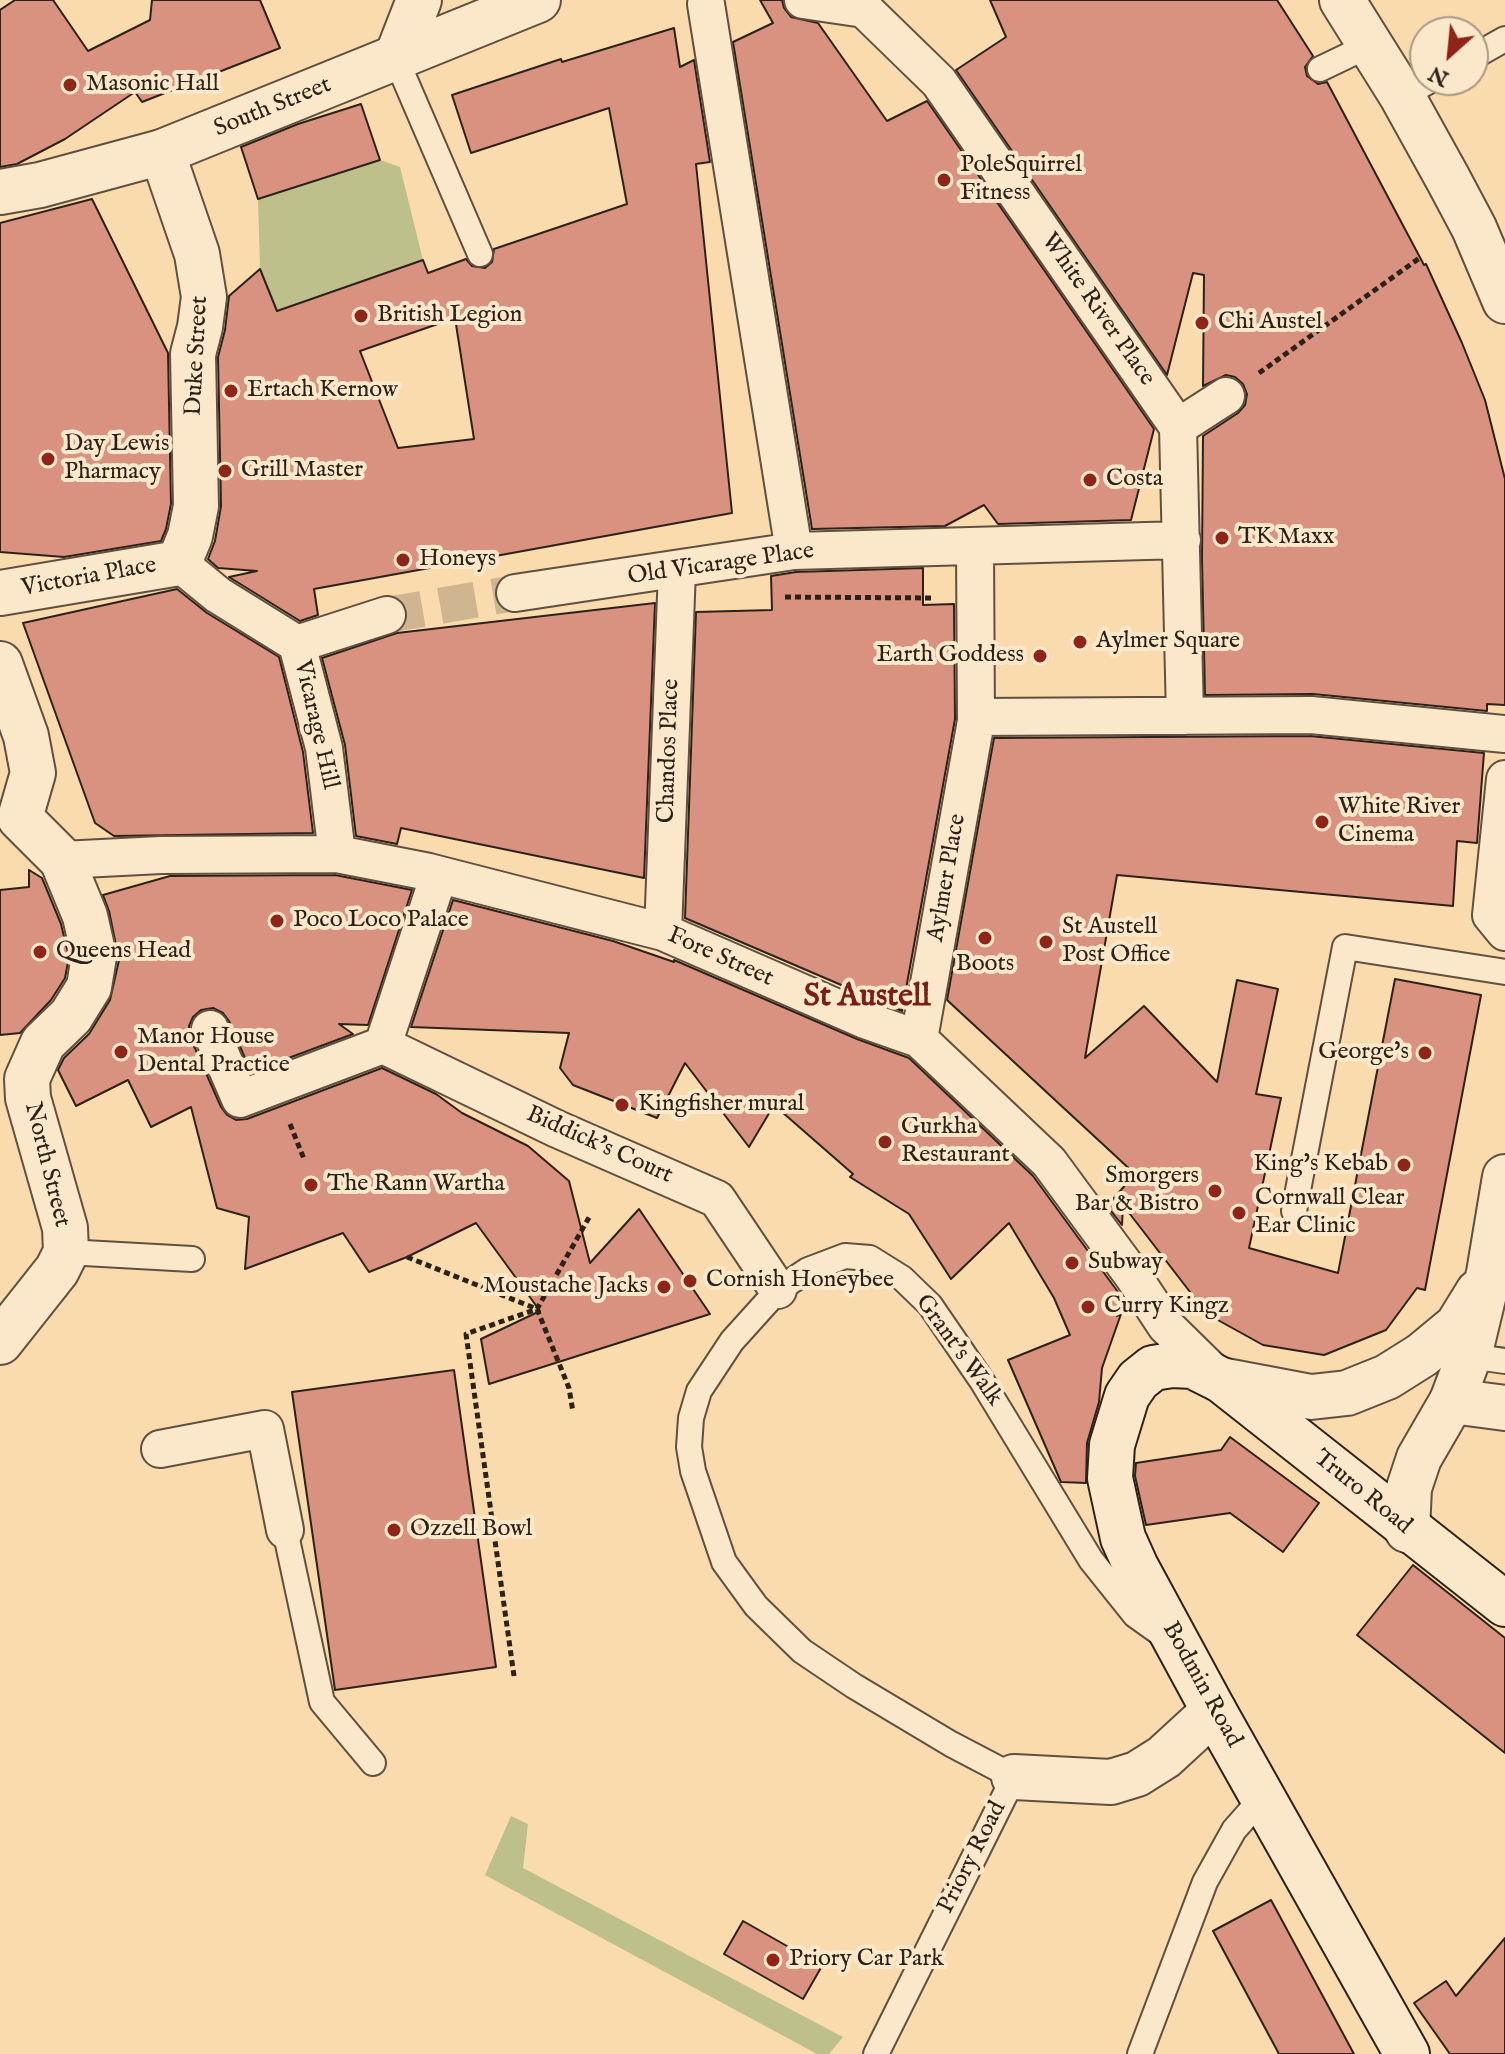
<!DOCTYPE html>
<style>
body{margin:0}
#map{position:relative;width:1505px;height:2054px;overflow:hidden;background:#f9dbae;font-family:"IM FELL English",serif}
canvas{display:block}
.north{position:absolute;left:1409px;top:16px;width:80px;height:80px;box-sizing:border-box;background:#fbe8ca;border:2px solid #a99984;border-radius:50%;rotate:207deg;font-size:22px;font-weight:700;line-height:32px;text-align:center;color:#2d221a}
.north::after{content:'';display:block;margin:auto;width:28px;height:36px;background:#8f2418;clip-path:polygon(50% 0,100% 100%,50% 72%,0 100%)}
</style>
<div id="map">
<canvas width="1505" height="2054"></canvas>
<div class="north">N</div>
</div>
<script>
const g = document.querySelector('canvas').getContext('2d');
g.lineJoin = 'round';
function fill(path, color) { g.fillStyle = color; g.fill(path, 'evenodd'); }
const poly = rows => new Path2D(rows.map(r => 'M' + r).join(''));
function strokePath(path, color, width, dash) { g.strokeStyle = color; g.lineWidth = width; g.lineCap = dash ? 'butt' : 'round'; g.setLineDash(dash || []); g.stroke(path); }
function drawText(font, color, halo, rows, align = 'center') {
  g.font = font + ' "IM FELL English",serif'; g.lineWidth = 8; g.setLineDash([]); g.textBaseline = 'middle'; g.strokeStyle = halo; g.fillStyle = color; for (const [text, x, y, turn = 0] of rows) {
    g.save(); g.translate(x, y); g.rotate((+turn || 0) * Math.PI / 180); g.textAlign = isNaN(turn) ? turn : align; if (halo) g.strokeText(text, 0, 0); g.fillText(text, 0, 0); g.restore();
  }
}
fill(poly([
 [380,160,400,167,423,260,277,311,260,269,258,199],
 [511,1816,528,1824,523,1868,843,2037,829,2054,817,2054,485,1875]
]), '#bdc08b');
const building = poly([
 [15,0,53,0,88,51,150,20,152,0,260,0,280,48,142,102,135,92,65,139,17,164,0,167,0,10,15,0],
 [760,0,782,0,784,8,791,17,818,23,887,121,927,101,1154,429,1131,520,998,524,984,505,945,526,812,529,733,42,773,23,760,0],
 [990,0,1277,0,1313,56,1305,67,1307,76,1318,84,1327,82,1424,265,1426,264,1462,343,1485,400,1505,479,1505,705,1487,704,1487,711,1313,694,1205,695,1202,560,1203,436,1238,413,1245,405,1247,394,1243,384,1235,377,1226,375,1203,386,1204,275,1193,273,1167,375,956,70,1006,37,990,0],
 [674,28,680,67,694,60,710,162,696,164,732,513,314,589,318,615,300,621,229,577,257,571,218,568,208,559,215,541,221,506,218,357,225,330,229,296,260,269,277,311,423,260,428,273,466,259,472,266,485,268,492,262,494,249,627,204,609,108,471,153,452,95,561,59,562,62,674,28],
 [455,318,474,439,398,448,360,351,455,318],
 [361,104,380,160,258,199,241,147,298,124,361,104],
 [92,199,168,353,171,504,166,529,161,541,64,557,0,552,0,223,92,199],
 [923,568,923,605,954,604,955,719,902,1011,685,918,696,612,772,610,771,576,796,572,923,568],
 [177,589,207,613,279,657,303,752,313,833,114,836,95,823,23,623,177,589],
 [655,603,644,878,401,828,397,844,356,836,345,745,322,658,397,633,655,603],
 [1310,736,1484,753,1477,843,1457,841,1453,906,1117,875,1085,1058,1144,1006,1217,1082,1237,980,1278,989,1256,1094,1281,1098,1249,1248,1338,1273,1395,979,1481,995,1425,1290,1417,1288,1386,1330,1324,1355,1263,1345,1207,1314,1123,1205,1122,1225,1107,1206,1135,1174,947,1000,994,738,1310,736],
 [29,870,42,878,61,924,69,957,65,978,51,1000,20,1033,0,1035,0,890,29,887,29,870],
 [335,875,412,890,368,1025,339,1024,353,1034,251,1072,229,1021,223,1013,213,1008,201,1010,193,1017,189,1026,190,1037,221,1107,227,1115,236,1120,247,1119,382,1068,436,1094,462,1113,528,1146,569,1181,590,1263,639,1209,710,1314,489,1384,481,1339,540,1311,476,1223,407,1257,369,1272,343,1233,245,1269,249,1217,217,1208,191,1107,151,1127,128,1080,76,1106,58,1070,64,1058,89,1034,110,1000,119,960,109,911,103,895,170,876,335,875],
 [453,900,613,941,674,962,674,960,857,1039,909,1058,1033,1176,1118,1292,1117,1316,1121,1314,1102,1368,1099,1402,1087,1443,1086,1483,1061,1482,1008,1360,1070,1335,1054,1298,1009,1223,951,1279,909,1214,850,1177,853,1174,774,1105,749,1147,685,1063,657,1118,573,1085,560,1068,569,1033,411,1027,453,900],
 [454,1370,496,1667,335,1690,292,1392,454,1370],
 [1230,1437,1319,1503,1283,1552,1230,1513,1146,1525,1135,1476,1136,1463,1221,1450,1230,1437],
 [1413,1565,1505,1638,1505,1753,1357,1635,1413,1565],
 [1271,1900,1354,2054,1279,2054,1213,1931,1271,1900],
 [743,1921,822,1966,803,1999,724,1954,743,1921],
 [1505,1938,1505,2054,1450,2054,1414,2003,1446,1981,1456,1996,1505,1938]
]);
fill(building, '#da9280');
strokePath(building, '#2d221a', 2);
strokePath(poly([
 [387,615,515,593]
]), '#d0b690', 36, [36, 18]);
const service = poly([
 [1473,57,1505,39],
 [396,59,480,254],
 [1320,69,1370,45],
 [1402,96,1431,80],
 [1294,1211,1345,947,1505,972],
 [66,1252,192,1259],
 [1469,1356,1505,1361],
 [285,1530,322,1702,373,1763],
 [876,2054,1014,1777,951,1744,854,1686,802,1651,756,1606,724,1562,693,1471,689,1447,691,1418,699,1391,732,1341,778,1290,808,1270,845,1256,870,1258,902,1278,930,1305,982,1381,1091,1560,1135,1615,1163,1635],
 [1140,2054,1205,1882,1234,1830,1263,1797]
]);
const pedestrian = poly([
 [803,0,864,9,939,82,1178,427,1185,716],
 [706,4,794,551],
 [1178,427,1226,396],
 [179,563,218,595,297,644,324,748,337,854],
 [515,593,794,551,1182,540],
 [297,644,387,615],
 [976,717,1311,715,1505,734],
 [1505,779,1491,915,1505,932],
 [62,860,161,855,337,854,429,872,663,932,865,1020,919,1039,1049,1162,1133,1276,1166,1326,1217,1376],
 [663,932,677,570],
 [210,1029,240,1099,383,1045],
 [919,1039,976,721,975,547],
 [383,1045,557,1129,717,1199,778,1290],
 [383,1045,439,875],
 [160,1449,265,1429,285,1530]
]);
const minor = poly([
 [396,59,419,0],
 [0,593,179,563,190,536,196,506,193,354,200,327,204,297,197,254,162,152],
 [0,664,26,736,33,773,20,818],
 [0,1342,57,1270,66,1252,65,1228,28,1098,27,1079,43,1043,71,1016,89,987,94,956,85,916,62,860,20,818],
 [1452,1401,1505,1408],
 [1014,1777,1111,1782,1137,1774,1164,1757,1214,1711]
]);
const tertiary = poly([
 [1342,0,1402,96,1448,179,1474,228,1505,301],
 [0,192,40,185,162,152,538,0],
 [1221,1380,1311,1397,1347,1393,1387,1377,1422,1355,1457,1326,1478,1292],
 [1407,1530,1409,1488,1419,1458,1452,1401,1469,1356,1489,1273,1505,1177]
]);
const secondary = poly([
 [1407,2054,1214,1711,1136,1567,1123,1538,1110,1478,1112,1445,1127,1396,1138,1380,1153,1368,1172,1365,1193,1366,1221,1380,1505,1604]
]);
strokePath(service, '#60503f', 28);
strokePath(pedestrian, '#60503f', 40);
strokePath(minor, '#60503f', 48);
strokePath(tertiary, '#60503f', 48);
strokePath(secondary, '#2d221a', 48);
strokePath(poly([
 [1259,373,1421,257],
 [785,597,935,598],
 [290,1124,304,1159],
 [407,1257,537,1309,569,1388,573,1412],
 [514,1676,466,1334,537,1309,591,1214]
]), '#2d221a', 5, [6, 4]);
strokePath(service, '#fbe8ca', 24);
strokePath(pedestrian, '#fbe8ca', 36);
strokePath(minor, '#fbe8ca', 44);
strokePath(tertiary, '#fbe8ca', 44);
strokePath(secondary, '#fbe8ca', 44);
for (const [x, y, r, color] of [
 [70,85,8,"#8f2418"],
 [944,180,8,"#8f2418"],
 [361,316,8,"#8f2418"],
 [1202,323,8,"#8f2418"],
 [231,391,8,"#8f2418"],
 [48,459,8,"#8f2418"],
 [225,471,8,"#8f2418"],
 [1090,480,8,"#8f2418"],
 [1222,538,8,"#8f2418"],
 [403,560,8,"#8f2418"],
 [1080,642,8,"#8f2418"],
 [1040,656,8,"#8f2418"],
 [1322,822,8,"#8f2418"],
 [277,921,8,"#8f2418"],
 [985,938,8,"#8f2418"],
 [1046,942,8,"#8f2418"],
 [40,952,8,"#8f2418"],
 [121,1052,8,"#8f2418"],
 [1425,1053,8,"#8f2418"],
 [622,1105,8,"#8f2418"],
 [885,1142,8,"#8f2418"],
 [1404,1165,8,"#8f2418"],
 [311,1185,8,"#8f2418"],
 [1215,1191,8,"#8f2418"],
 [1239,1213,8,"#8f2418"],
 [1072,1263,8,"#8f2418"],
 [690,1281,8,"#8f2418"],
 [664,1287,8,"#8f2418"],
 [1088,1307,8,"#8f2418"],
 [394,1530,8,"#8f2418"],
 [773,1960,8,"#8f2418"]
]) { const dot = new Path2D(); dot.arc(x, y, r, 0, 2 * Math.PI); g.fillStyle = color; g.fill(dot); strokePath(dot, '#fbe8ca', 3); }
drawText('24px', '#2d221a', '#fbe8ca', [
 ["Masonic Hall",86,85],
 ["PoleSquirrel",960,166],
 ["Fitness",960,194],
 ["British Legion",377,316],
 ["Chi Austel",1218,323],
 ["Ertach Kernow",247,391],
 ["Day Lewis",64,445],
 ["Pharmacy",64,473],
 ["Grill Master",241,471],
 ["Costa",1106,480],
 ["TK Maxx",1238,538],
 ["Honeys",419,560],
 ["Aylmer Square",1096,642],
 ["Earth Goddess",1024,656,"right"],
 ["White River",1338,808],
 ["Cinema",1338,836],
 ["Poco Loco Palace",293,921],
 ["St Austell",1062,928],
 ["Post Office",1062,956],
 ["Queens Head",56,952],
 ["Boots",985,965,"center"],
 ["Manor House",137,1038],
 ["Dental Practice",137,1066],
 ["George's",1409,1053,"right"],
 ["Kingfisher mural",638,1105],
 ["Gurkha",901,1128],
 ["Restaurant",901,1156],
 ["King's Kebab",1388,1165,"right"],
 ["Smorgers",1199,1177,"right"],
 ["Bar & Bistro",1199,1205,"right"],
 ["The Rann Wartha",327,1185],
 ["Cornwall Clear",1255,1199],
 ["Ear Clinic",1255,1227],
 ["Subway",1088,1263],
 ["Cornish Honeybee",706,1281],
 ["Moustache Jacks",648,1287,"right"],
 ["Curry Kingz",1104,1307],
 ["Ozzell Bowl",410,1530],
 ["Priory Car Park",789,1960]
], 'left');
drawText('24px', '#2d221a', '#fbe8ca', [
 ["South Street",273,108,-22],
 ["White River Place",1097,310,55],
 ["Duke Street",198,356,-87],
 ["Old Vicarage Place",721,565,-8],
 ["Victoria Place",89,578,-10],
 ["Vicarage Hill",315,725,77],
 ["Chandos Place",670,751,-88],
 ["Aylmer Place",948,878,-80],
 ["Fore Street",720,958,24],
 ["Biddick's Court",599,1146,24],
 ["North Street",46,1165,76],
 ["Grant's Walk",958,1351,54],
 ["Truro Road",1362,1493,39],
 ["Bodmin Road",1201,1685,61],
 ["Priory Road",973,1858,-63]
]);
drawText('bold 32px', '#7a1f14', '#fbe8ca', [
 ["St Austell",867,998]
]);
</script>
